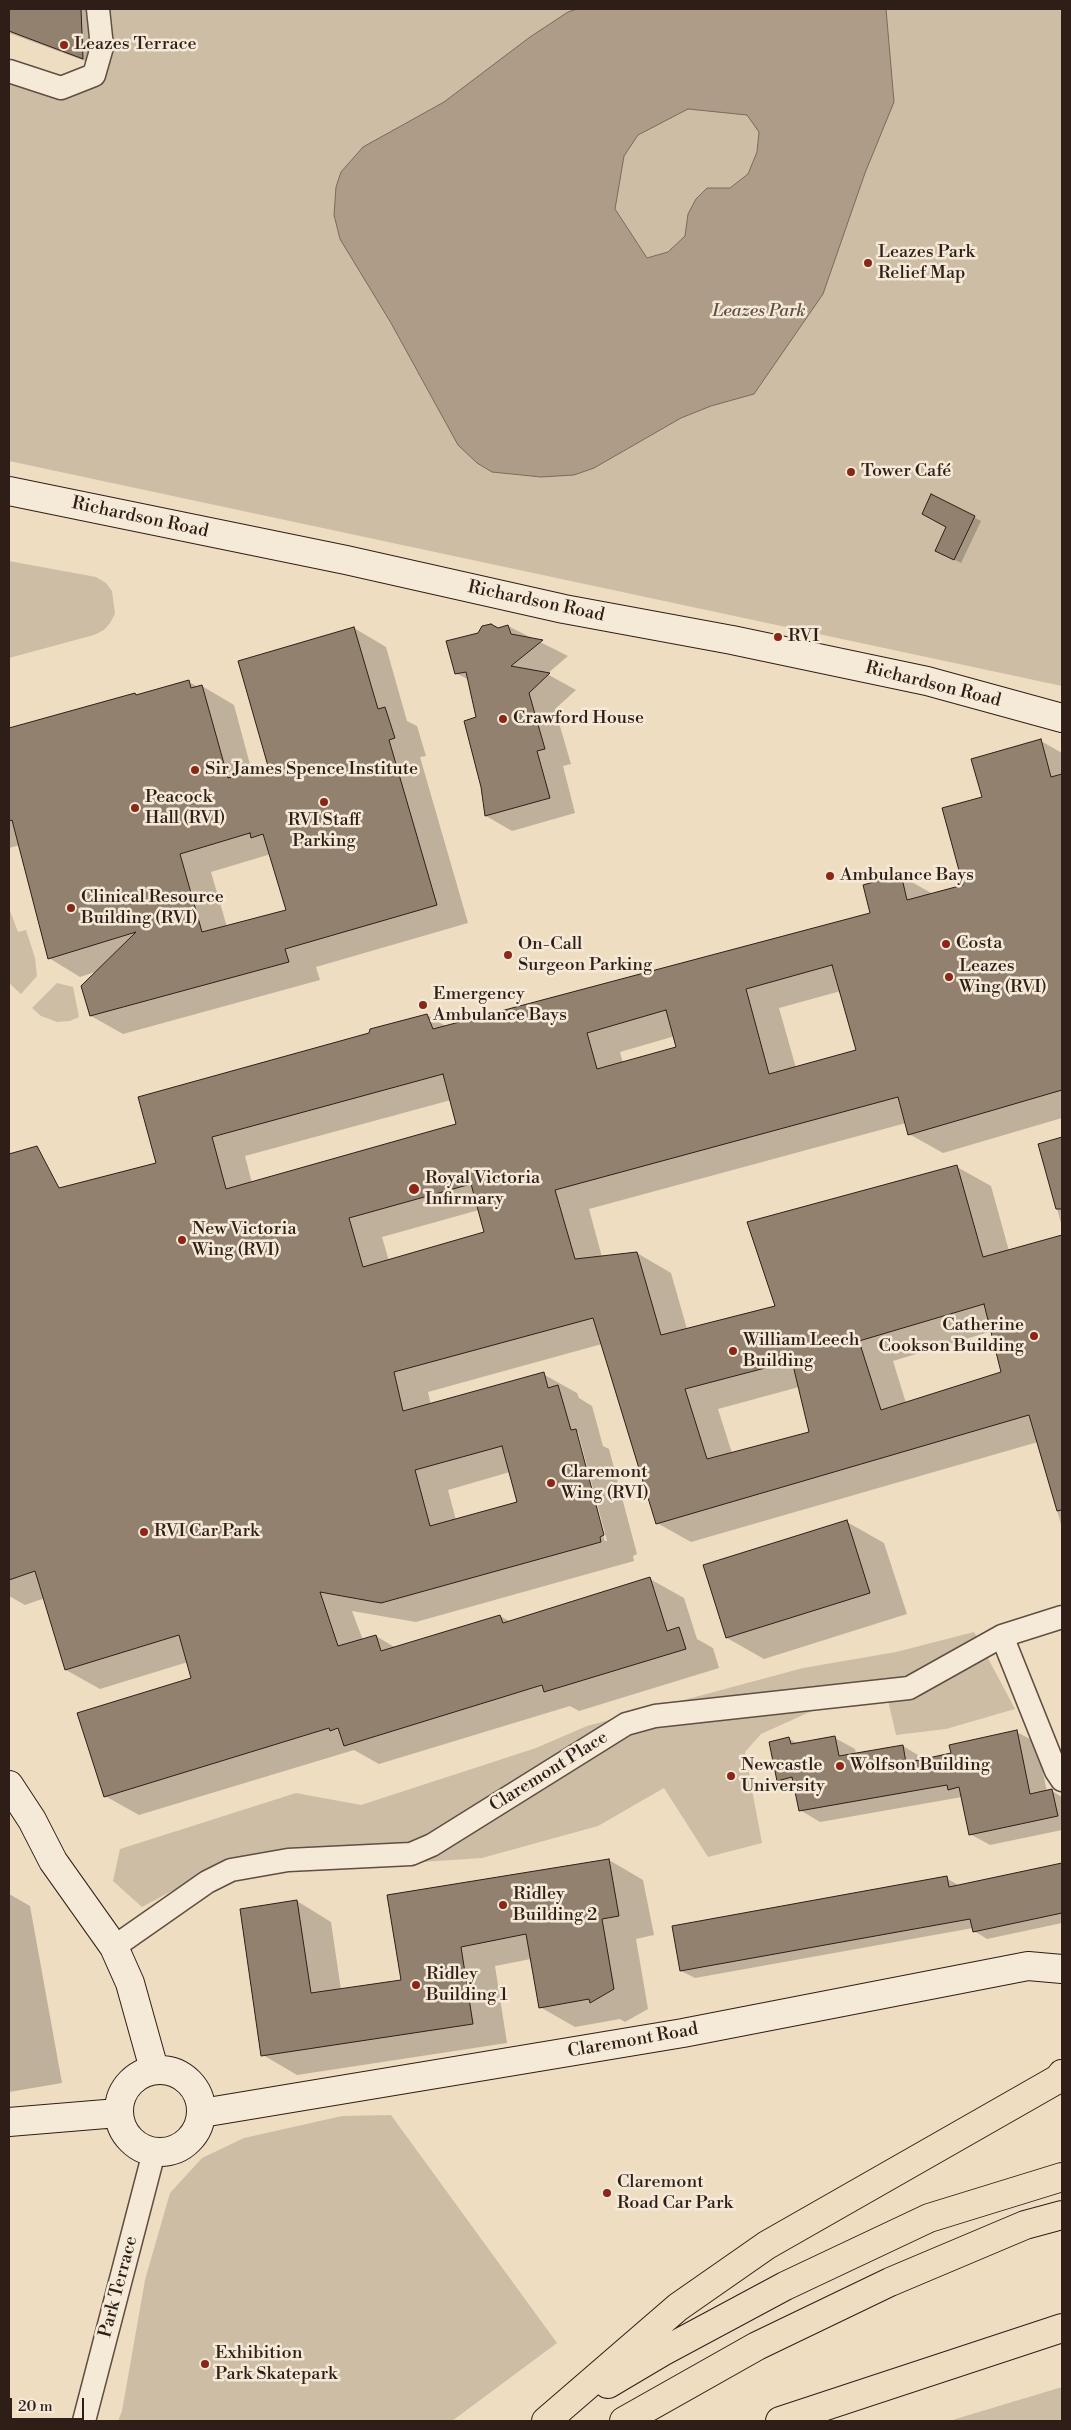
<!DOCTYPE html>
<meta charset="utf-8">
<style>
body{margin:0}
#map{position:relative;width:1071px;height:2430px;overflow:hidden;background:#efddc2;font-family:"Libre Bodoni",serif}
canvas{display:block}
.frame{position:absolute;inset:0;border:10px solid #2f1e17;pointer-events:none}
.scale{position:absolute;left:10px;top:2398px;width:74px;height:22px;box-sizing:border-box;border:2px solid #2f1e17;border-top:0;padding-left:6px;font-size:15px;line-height:18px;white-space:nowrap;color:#2f1e17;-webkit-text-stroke:4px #f5e9d7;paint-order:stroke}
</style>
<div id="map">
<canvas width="1071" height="2430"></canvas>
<div class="frame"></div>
<div class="scale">20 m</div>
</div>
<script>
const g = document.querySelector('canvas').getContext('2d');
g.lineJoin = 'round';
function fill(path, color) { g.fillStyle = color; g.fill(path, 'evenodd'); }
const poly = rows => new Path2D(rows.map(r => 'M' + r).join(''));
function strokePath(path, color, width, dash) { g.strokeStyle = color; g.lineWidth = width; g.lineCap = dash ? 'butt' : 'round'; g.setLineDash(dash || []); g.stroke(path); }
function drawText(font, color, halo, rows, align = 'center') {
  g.font = font + ' "Libre Bodoni",serif'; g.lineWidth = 5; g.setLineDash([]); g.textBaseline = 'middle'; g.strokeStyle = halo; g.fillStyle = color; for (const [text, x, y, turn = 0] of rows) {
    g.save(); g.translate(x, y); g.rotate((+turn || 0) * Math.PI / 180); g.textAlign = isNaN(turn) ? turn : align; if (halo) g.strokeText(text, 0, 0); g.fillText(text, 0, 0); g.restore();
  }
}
fill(poly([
 [103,9,1062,9,1062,686,9,461,9,71,79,93,108,67],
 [9,561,96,577,106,583,112,591,115,614,110,623,104,630,94,635,9,658],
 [9,908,18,932,26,930,35,958,37,976,21,994,9,983],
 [57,983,73,987,79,1017,70,1021,57,1022,41,1016,32,1008],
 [974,1632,1015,1709,946,1729,896,1735,883,1679,761,1734,745,1752,762,1843,708,1857,664,1788,598,1826,482,1858,198,1877,142,1907,113,1881,120,1849,296,1793,361,1805,536,1748,587,1726,803,1668,896,1652],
 [391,2115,557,2343,452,2421,118,2421,122,2411,145,2280,170,2193,202,2158,244,2138,342,2116],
 [1062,2387,1062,2421,949,2421]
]), '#cebda5');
const water = poly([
 [577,9,886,9,894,102,865,173,823,294,754,394,711,406,681,418,594,468,574,475,541,477,492,472,477,463,458,445,391,323,340,239,334,215,336,187,341,172,363,147,444,102,530,37,568,12,577,9],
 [688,109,747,115,759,132,757,152,748,174,730,188,707,188,696,199,688,214,685,236,668,252,647,258,615,209,624,156,638,135,688,109]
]);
fill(water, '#ae9c88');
strokePath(water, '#7b6a5b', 1);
fill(poly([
 [9,9,93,9,96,65,9,33],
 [932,496,981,521,961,563,943,554,948,527],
 [508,626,568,656,547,674,576,690,555,709,571,764,563,766,575,813,512,831,486,816,478,718,469,680,456,673,498,629],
 [354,628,386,647,407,721,417,726,426,756,420,757,468,923,316,967,320,980,123,1034,91,1016,98,971,80,977,49,958,20,845,9,848,9,730,135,694,138,696,189,682,198,687,202,686,234,705,252,772,270,767],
 [271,854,287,911,227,927,211,872],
 [1041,741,1062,753,1062,1118,943,1153,909,1134,906,1123,589,1209,602,1257,637,1253,671,1273,687,1329,777,1306,957,1167,991,1186,1009,1251,1062,1237,1062,1528,1038,1442,691,1542,657,1523,602,1344,428,1392,431,1405,543,1374,577,1393,579,1398,592,1406,603,1446,609,1449,637,1554,633,1556,634,1561,416,1622,352,1611,363,1640,376,1636,396,1648,500,1616,511,1622,650,1579,684,1598,697,1639,713,1648,719,1668,579,1711,570,1706,379,1764,354,1750,139,1815,105,1796,193,1679,188,1662,100,1689,66,1670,45,1598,25,1605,9,1596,9,1157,59,1189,157,1164,370,1034,427,1015,447,1027,871,913,901,876,933,894,964,886,983,798],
 [841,991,858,1051,796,1068,779,1008],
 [675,1036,678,1047,623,1063,620,1052],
 [451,1100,458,1125,252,1183,245,1156],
 [479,1210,486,1233,389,1261,382,1237],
 [992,1331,1003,1373,906,1403,893,1361],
 [799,1387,810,1433,732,1453,718,1409],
 [575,1432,578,1432,607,1541,605,1541],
 [510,1472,519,1503,456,1520,448,1490],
 [1062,1138,1062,1227,1040,1145],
 [847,1522,884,1543,907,1614,764,1659,727,1638],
 [1017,1732,1037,1743,1047,1792,1052,1791,1062,1797,1062,1830,990,1845,970,1834,962,1797,820,1822,800,1810,796,1790,779,1780,789,1739,799,1744,835,1738,855,1749,856,1754,903,1746,923,1758,923,1760,953,1754],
 [609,1860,643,1880,654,1935,636,1939,648,2009,625,2022,620,2019,575,2027,540,2007,531,1959,495,1966,507,2043,297,2075,263,2055,297,1901,331,1922,341,1990,403,1981],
 [1062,1865,1062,1923,987,1939,974,1931,973,1928,695,1978,681,1971,946,1878,960,1886],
 [9,1894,30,1906,62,2083,9,2092]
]), '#0003');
const building = poly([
 [9,9,81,9,83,59,9,31,9,9],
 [931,494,975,516,954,560,935,551,946,527,922,514,931,494],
 [491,624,498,628,508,625,511,634,543,640,511,666,550,673,529,693,545,749,537,751,550,798,485,816,481,787,464,721,476,717,466,672,455,674,446,641,478,633,482,626,491,624],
 [354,627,378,709,385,707,395,738,389,740,437,905,285,949,289,962,90,1016,81,986,136,932,48,959,12,820,9,821,9,728,135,693,136,695,189,680,191,688,202,685,228,778,268,766,238,661,354,627],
 [250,833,251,838,263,834,286,910,202,932,180,854,250,833],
 [1041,739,1051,777,1062,774,1062,1090,908,1135,898,1097,555,1190,575,1259,637,1252,661,1335,775,1306,747,1222,957,1165,983,1257,1062,1235,1062,1510,1057,1511,1029,1415,656,1524,593,1318,394,1372,403,1411,544,1372,548,1388,558,1385,571,1430,576,1429,604,1535,600,1537,601,1542,381,1603,320,1592,338,1646,376,1635,381,1651,500,1615,503,1623,650,1577,667,1631,679,1627,686,1649,544,1692,542,1685,344,1746,338,1728,330,1731,329,1728,104,1797,77,1713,191,1678,179,1635,65,1670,35,1571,9,1580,9,1154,37,1146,59,1188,156,1163,138,1097,369,1033,370,1029,427,1014,433,1029,870,913,863,885,901,874,907,900,963,885,942,808,982,797,971,759,1041,739],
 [832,965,856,1050,769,1074,746,989,832,965],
 [666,1010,676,1047,597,1069,587,1033,666,1010],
 [443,1074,456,1124,226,1189,212,1137,443,1074],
 [471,1184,484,1232,363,1267,349,1218,471,1184],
 [984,1304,1001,1372,881,1410,859,1341,984,1304],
 [792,1361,809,1432,707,1459,685,1389,792,1361],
 [502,1446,517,1502,430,1526,415,1470,502,1446],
 [1062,1137,1062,1209,1056,1209,1038,1144,1062,1137],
 [847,1520,870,1593,726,1638,703,1565,847,1520],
 [1017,1730,1030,1794,1052,1789,1058,1816,969,1835,959,1787,948,1790,947,1785,799,1811,792,1777,777,1781,769,1742,789,1737,791,1744,835,1736,839,1756,903,1745,906,1763,951,1753,949,1745,1017,1730],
 [609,1859,619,1916,602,1919,614,1989,590,2003,589,1999,539,2008,526,1934,461,1947,473,2024,261,2056,240,1909,297,1900,311,1993,401,1980,387,1895,609,1859],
 [1062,1863,1062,1913,973,1932,970,1919,680,1971,672,1926,947,1876,949,1887,1062,1863]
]);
fill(building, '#938170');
strokePath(building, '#2f1e17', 1);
const street = poly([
 [9,71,61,88,94,75,102,47,98,9],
 [1002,1636,1056,1771,1062,1780],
 [114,1947,207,1882,231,1870,288,1860,411,1854,432,1845,626,1724,655,1716,909,1688,1002,1636,1062,1617],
 [84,2421,154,2152]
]);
const secondary = poly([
 [9,491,346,560,564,609,732,640,927,681,1062,718],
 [9,1785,32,1820,53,1861,114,1947,130,1983,154,2069],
 '119 2111a41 41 0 1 1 82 0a41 41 0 1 1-82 0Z',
 [202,2113,683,2033,1028,1966,1062,1969],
 [9,2122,118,2113]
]);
const highway = poly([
 [608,2384,662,2352,785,2286,929,2218,1062,2177],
 [546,2421,678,2307,767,2245,1058,2079,1062,2074],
 [624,2421,757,2346,890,2282,1025,2225,1062,2215],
 [780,2421,1062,2328]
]);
strokePath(street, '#5f4e42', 25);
strokePath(secondary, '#2f1e17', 30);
strokePath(highway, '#2f1e17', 30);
strokePath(street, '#f5e9d7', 22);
strokePath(secondary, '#f5e9d7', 28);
strokePath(highway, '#efddc2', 28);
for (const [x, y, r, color] of [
 [64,45,5,"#8f2418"],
 [868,263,5,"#8f2418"],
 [851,472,5,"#8f2418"],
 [778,637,5,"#8f2418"],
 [503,719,5,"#8f2418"],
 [195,770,5,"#8f2418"],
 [324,802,5,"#8f2418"],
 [135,808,5,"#8f2418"],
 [830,876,5,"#8f2418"],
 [71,908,5,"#8f2418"],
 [946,944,5,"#8f2418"],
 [508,955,5,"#8f2418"],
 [949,977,5,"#8f2418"],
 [423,1005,5,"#8f2418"],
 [414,1189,6,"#8f2418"],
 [182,1240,5,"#8f2418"],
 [1034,1336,5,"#8f2418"],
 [733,1351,5,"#8f2418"],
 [551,1483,5,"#8f2418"],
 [144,1532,5,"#8f2418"],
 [840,1766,5,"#8f2418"],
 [731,1776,5,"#8f2418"],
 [503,1905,5,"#8f2418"],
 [416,1985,5,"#8f2418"],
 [607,2193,5,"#8f2418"],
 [205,2364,5,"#8f2418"]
]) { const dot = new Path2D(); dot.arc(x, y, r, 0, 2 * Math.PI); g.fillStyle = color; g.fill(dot); strokePath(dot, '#f5e9d7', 2); }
drawText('18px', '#2f1e17', '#f5e9d7', [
 ["Leazes Terrace",74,45],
 ["Leazes Park",878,253],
 ["Relief Map",878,274],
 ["Tower Café",861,472],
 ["RVI",788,637],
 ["Crawford House",513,719],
 ["Sir James Spence Institute",205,770],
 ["Peacock",145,798],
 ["Hall (RVI)",145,819],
 ["RVI Staff",324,821,"center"],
 ["Parking",324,842,"center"],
 ["Ambulance Bays",840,876],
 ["Clinical Resource",81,898],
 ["Building (RVI)",81,919],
 ["Costa",956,944],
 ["On-Call",518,945],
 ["Surgeon Parking",518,966],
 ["Leazes",959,967],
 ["Wing (RVI)",959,988],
 ["Emergency",433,995],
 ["Ambulance Bays",433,1016],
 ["Royal Victoria",425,1179],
 ["Infirmary",425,1200],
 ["New Victoria",192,1230],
 ["Wing (RVI)",192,1251],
 ["Catherine",1024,1326,"right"],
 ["Cookson Building",1024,1347,"right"],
 ["William Leech",743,1341],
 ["Building",743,1362],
 ["Claremont",561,1473],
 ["Wing (RVI)",561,1494],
 ["RVI Car Park",154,1532],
 ["Newcastle",741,1766],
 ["University",741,1787],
 ["Wolfson Building",850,1766],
 ["Ridley",513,1895],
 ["Building 2",513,1916],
 ["Ridley",426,1975],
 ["Building 1",426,1996],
 ["Claremont",617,2183],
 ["Road Car Park",617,2204],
 ["Exhibition",215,2354],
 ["Park Skatepark",215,2375]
], 'left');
drawText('italic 18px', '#5f4e42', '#f5e9d7', [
 ["Leazes Park",759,312]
]);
drawText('18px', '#2f1e17', '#f5e9d7', [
 ["Richardson Road",140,518,12],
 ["Richardson Road",536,602,12],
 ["Richardson Road",933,685,14],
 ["Claremont Place",549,1772,-32],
 ["Claremont Road",633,2041,-10],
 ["Park Terrace",119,2287,-75]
]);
</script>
